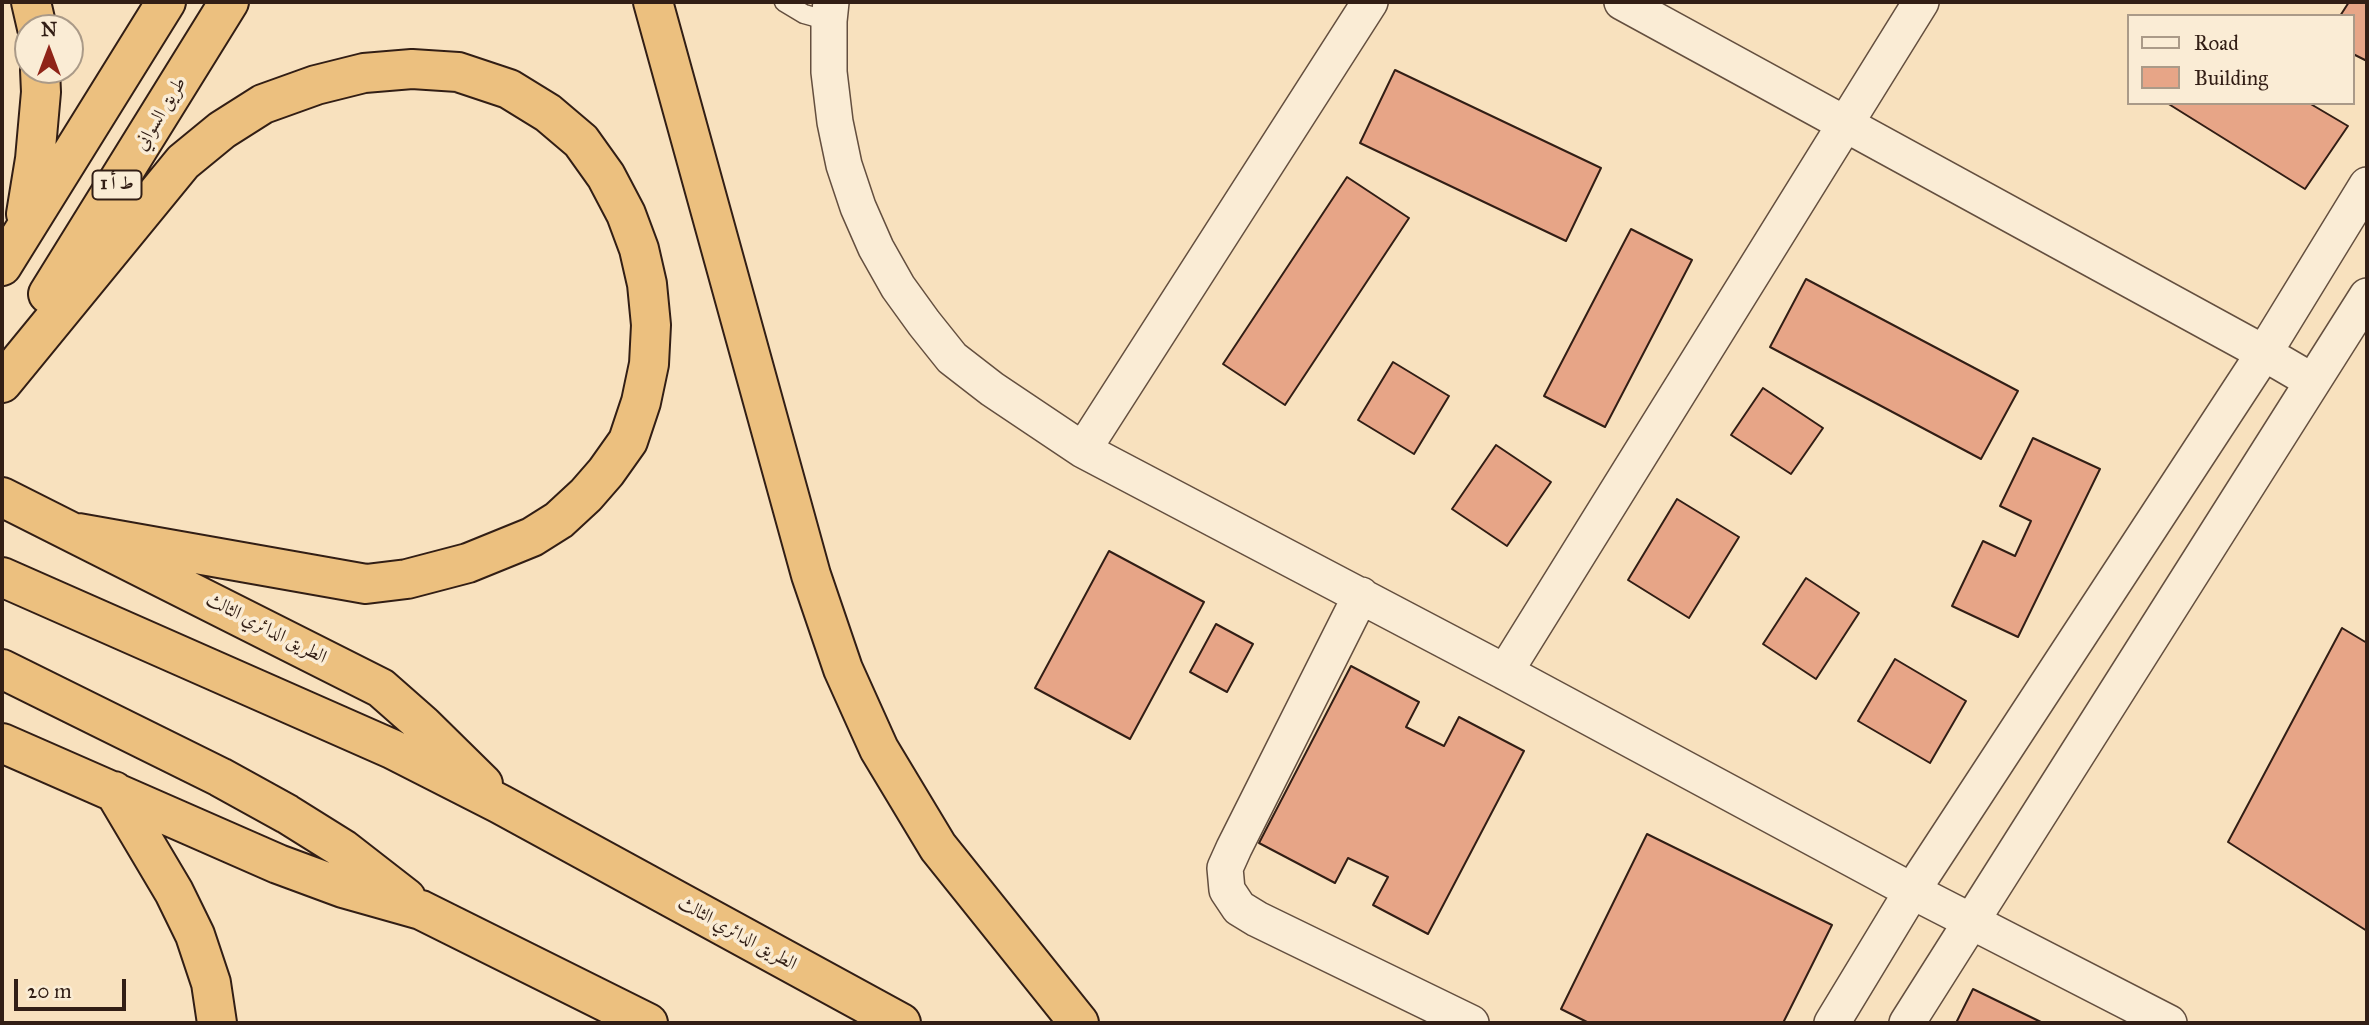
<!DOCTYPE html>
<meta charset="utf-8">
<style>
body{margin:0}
#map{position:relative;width:2369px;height:1025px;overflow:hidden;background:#f8e1be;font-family:"IM FELL Great Primer",serif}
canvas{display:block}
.frame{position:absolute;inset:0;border:4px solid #321e15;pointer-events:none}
.legend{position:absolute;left:2127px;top:14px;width:228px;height:91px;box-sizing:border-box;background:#faecd5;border:2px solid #aa9a88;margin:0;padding:9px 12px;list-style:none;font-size:21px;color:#321e15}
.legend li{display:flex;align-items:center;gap:14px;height:35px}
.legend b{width:35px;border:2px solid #aa9a88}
.north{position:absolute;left:14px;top:14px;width:70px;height:70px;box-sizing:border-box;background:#faecd5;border:2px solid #aa9a88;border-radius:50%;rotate:0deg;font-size:19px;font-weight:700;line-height:28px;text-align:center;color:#321e15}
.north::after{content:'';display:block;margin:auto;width:24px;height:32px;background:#8f2418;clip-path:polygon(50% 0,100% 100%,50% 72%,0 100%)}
.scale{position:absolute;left:14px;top:979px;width:112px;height:32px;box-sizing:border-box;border:4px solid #321e15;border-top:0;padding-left:9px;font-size:21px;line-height:24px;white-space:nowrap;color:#321e15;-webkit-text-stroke:5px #faecd5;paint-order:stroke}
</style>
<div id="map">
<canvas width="2369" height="1025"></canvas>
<div class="frame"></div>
<ul class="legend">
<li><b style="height:9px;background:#faecd5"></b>Road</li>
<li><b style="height:19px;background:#e7a587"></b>Building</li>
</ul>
<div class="north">N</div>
<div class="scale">20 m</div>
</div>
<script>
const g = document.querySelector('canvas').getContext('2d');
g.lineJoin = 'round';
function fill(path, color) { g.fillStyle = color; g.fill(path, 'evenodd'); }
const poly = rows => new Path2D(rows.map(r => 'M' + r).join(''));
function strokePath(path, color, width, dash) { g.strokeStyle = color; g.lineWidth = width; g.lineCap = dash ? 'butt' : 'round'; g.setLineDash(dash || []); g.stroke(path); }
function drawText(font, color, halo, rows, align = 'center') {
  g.font = font + ' "IM FELL Great Primer",Amiri,serif'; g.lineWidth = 7; g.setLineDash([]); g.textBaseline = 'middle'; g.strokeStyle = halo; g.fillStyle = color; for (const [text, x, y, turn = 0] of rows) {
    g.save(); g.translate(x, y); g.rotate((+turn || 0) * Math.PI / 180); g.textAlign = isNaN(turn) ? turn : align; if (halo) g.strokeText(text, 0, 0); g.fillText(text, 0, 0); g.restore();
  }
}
const building = poly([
 [2349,2,2367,2,2367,61,2353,54,2353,16,2340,16,2349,2],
 [1395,70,1601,168,1566,241,1360,143,1395,70],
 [2167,103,2309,103,2348,126,2305,189,2167,103],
 [1347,177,1409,218,1285,405,1223,364,1347,177],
 [1631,229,1692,260,1605,427,1544,396,1631,229],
 [1806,279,2018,391,1981,459,1770,347,1806,279],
 [1393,362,1449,396,1414,454,1358,420,1393,362],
 [1763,388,1823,428,1791,474,1731,435,1763,388],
 [2033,438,2100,469,2018,637,1952,606,1983,541,2015,556,2031,521,2000,506,2033,438],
 [1496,445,1551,482,1507,546,1452,509,1496,445],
 [1677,499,1739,537,1689,618,1628,580,1677,499],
 [1109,551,1204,602,1130,739,1035,688,1109,551],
 [1806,578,1859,613,1816,679,1763,644,1806,578],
 [1216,624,1253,644,1227,692,1190,672,1216,624],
 [2342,628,2367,643,2367,931,2228,842,2342,628],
 [1895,659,1966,701,1930,763,1858,721,1895,659],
 [1351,666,1419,702,1406,727,1444,746,1459,717,1524,751,1428,934,1373,905,1388,877,1348,858,1335,883,1259,843,1351,666],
 [1647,834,1832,925,1783,1023,1589,1023,1561,1009,1647,834],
 [1973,989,2043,1023,1956,1023,1973,989]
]);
fill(building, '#e7a587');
strokePath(building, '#321e15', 2);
const lane = poly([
 [784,2,804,14,829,21]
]);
const street = poly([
 [831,2,829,21,829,72,835,122,844,165,858,207,876,248,898,287,924,323,952,358,992,389,1083,450,1505,672,1912,891,2169,1023],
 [1622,2,2264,353,2312,381],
 [1083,450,1370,2],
 [1361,595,1234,848,1225,868,1227,890,1239,908,1257,919,1471,1023],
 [1505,672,1921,2],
 [1832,1023,1912,891,2264,353,2367,185],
 [1907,1023,2367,296]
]);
const highway = poly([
 [31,2,37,28],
 [653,2,811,575,843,669,879,749,938,847,1079,1023],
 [26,214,35,159,41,92,40,70],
 [2,266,166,2],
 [48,294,229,2],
 [2,383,183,162,222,130,263,104,316,85,364,73,412,69,458,72,509,89,548,113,581,141,606,176,626,214,639,249,647,284,651,325,649,364,641,402,628,441,606,472,586,495,559,520,532,537,468,563,407,579,366,584,78,533],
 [2,497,381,688,423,725,483,784],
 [2,577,392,749,500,804,901,1023],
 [2,669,220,777,287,814,343,849,406,898],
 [2,743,278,864,343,888,421,910,648,1023],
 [114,791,174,892,195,935,211,983,217,1023]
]);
strokePath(lane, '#644f3f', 21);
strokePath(street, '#644f3f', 38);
strokePath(highway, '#321e15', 42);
strokePath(lane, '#faecd5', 18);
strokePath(street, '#faecd5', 35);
strokePath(highway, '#ecc07f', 38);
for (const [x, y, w] of [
 [117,185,49]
]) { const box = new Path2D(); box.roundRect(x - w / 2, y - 14.5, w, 29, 5); g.fillStyle = '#faecd5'; g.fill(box); strokePath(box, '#321e15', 2); }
drawText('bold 18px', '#321e15', null, [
 ["ط أ 1",117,185]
]);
drawText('19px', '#321e15', '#faecd5', [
 ["طريق السواني",161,114,-59],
 ["الطريق الدائري الثالث",266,629,27],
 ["الطريق الدائري الثالث",737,934,29]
]);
</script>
